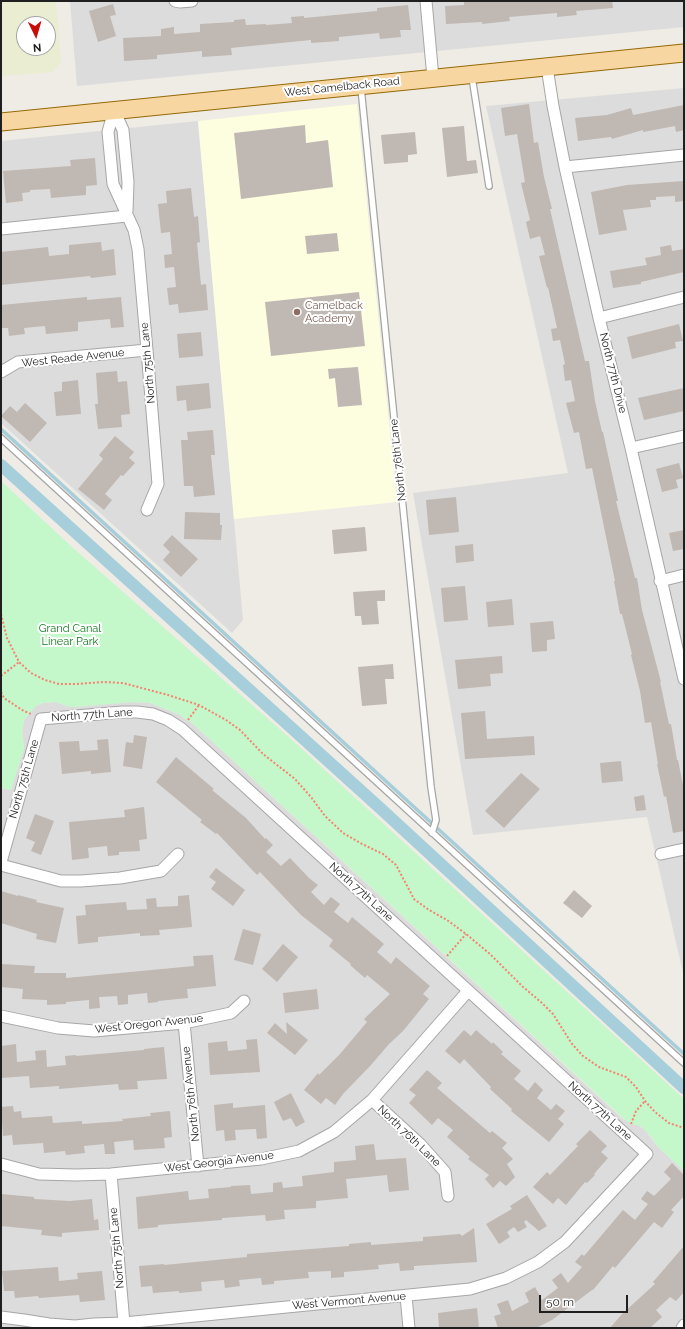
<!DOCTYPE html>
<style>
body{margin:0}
#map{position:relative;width:685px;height:1329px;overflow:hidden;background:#efece5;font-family:Raleway,sans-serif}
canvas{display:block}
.frame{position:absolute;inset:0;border:2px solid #1f1f1f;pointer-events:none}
.north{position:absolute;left:16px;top:16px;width:40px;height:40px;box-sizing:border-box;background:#fff;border:1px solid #a5a5a5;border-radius:50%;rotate:175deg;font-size:11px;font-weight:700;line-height:16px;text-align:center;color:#1f1f1f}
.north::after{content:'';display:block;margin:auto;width:14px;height:18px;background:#c60e07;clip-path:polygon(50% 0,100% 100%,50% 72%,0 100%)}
.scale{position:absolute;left:539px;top:1295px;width:89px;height:18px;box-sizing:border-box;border:2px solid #1f1f1f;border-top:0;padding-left:5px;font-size:12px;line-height:14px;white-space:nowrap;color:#1f1f1f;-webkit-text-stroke:3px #fff;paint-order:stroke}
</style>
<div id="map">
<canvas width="685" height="1329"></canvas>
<div class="frame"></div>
<div class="north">N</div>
<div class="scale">50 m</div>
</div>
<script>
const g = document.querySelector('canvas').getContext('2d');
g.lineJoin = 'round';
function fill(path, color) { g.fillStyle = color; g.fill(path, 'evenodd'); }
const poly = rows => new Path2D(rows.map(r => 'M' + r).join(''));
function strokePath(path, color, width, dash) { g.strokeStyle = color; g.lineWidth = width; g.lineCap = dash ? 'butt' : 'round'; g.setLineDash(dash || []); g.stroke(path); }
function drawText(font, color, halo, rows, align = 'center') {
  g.font = font + ' Raleway,sans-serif'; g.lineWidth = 4; g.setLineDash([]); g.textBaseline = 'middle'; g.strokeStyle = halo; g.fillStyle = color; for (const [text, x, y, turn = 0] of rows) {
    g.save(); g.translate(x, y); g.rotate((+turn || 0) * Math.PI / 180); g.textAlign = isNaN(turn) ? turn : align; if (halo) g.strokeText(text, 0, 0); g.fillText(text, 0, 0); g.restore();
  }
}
fill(poly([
 [70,1,684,1,684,27,77,86],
 [684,88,684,977,647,817,473,835,413,493,568,473,486,106],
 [198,121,243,620,232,633,1,423,1,141],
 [55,702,67,706,74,707,113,703,134,702,150,703,178,714,192,723,623,1119,640,1126,645,1130,658,1147,684,1171,684,1328,1,1328,1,788,11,790,24,748,22,733,24,720,35,706,43,703]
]), '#dddcdc');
fill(poly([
 [357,104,397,502,234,519,198,121]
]), '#fdfee0');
fill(poly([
 [1,1,56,1,61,62,53,72,1,76],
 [24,24,48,24,48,48,24,48]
]), '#eaedd1');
fill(poly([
 [1,481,73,548,292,740,684,1099,684,1171,658,1147,652,1138,641,1126,631,1124,624,1119,192,723,178,714,150,703,134,702,74,707,67,706,55,702,43,703,36,706,24,720,22,733,24,748,11,790,1,788]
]), '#c4f7ca');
strokePath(poly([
 [1,429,684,1054]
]), '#a7cedb', 3.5);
strokePath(poly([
 [1,465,380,808,684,1088]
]), '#a7cedb', 12);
fill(poly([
 [464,1,612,1,613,8,576,11,577,15,557,17,557,13,509,17,510,21,482,24,482,22,446,24,445,6,464,5],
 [113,4,116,15,110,16,116,36,98,42,89,11],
 [408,5,411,30,400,30,401,37,380,39,379,33,339,37,339,41,311,43,311,40,231,48,232,55,202,57,202,51,157,55,157,59,124,61,123,38,161,36,161,29,174,27,174,34,200,32,200,24,234,22,234,20,245,19,246,25,266,24,266,25,292,23,291,17,304,16,304,18,377,11,377,8],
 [529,104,534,143,538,142,544,177,552,209,550,209,585,361,589,361,595,401,602,432,603,432,618,501,616,501,635,578,637,578,642,610,661,682,660,682,669,724,671,724,677,760,678,760,684,790,684,831,673,833,666,796,664,797,657,764,658,764,651,722,645,723,640,691,631,655,632,654,622,614,620,614,614,581,615,581,592,468,586,469,579,432,574,433,566,403,575,401,571,380,565,381,563,365,565,364,560,340,553,341,551,329,557,328,548,287,547,288,539,256,545,255,540,236,530,239,526,222,530,220,521,183,525,182,517,134,505,136,501,108],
 [684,105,684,130,676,132,675,126,643,132,643,130,612,139,611,137,578,141,575,118,607,115,631,108,633,115],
 [305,125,306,143,328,140,333,187,241,199,234,133],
 [464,126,467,161,476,160,478,173,447,177,442,128],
 [415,132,417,154,408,155,408,162,384,164,381,135],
 [95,158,97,185,86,186,86,195,51,198,50,189,30,190,30,192,22,193,23,201,6,203,3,171,71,166,70,160],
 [684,181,684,201,675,202,675,196,656,197,656,200,650,200,651,207,623,210,627,230,599,235,591,192,627,185],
 [191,188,194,217,198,216,200,242,197,243,201,285,206,284,208,310,179,313,178,304,169,305,167,288,176,287,174,267,165,268,164,255,172,254,170,232,161,233,158,204,167,203,166,191],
 [337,233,339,251,307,254,305,236],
 [101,242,102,251,114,249,116,275,91,278,90,276,1,285,1,252,48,247,49,256,69,254,69,245],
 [671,245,672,251,684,249,684,272,641,282,641,284,613,288,610,271,647,265,645,258,661,255,660,247],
 [359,292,365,346,271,356,265,302],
 [87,297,87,300,121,297,124,327,111,328,110,319,78,322,78,331,46,334,45,326,24,328,25,334,9,336,8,328,1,328,1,305],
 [679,324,683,341,675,342,676,348,632,359,627,337],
 [201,332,203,356,179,358,177,334],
 [358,367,362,405,338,407,335,378,329,379,328,369],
 [117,371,118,382,127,381,130,414,121,415,122,427,98,429,95,404,98,404,96,373],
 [78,380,81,414,56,416,54,392,62,391,62,382],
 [209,383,211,408,187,411,186,400,177,401,176,386],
 [684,388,684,411,644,420,638,398],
 [25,403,47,423,30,442,1,416,10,406,17,412],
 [213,430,215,455,211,455,215,495,194,497,193,486,184,486,181,440,188,440,187,432],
 [115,436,134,452,129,458,135,463,123,476,121,475,105,494,112,500,104,510,78,489,103,459,99,455],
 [679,463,683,478,676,480,678,488,662,492,656,469],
 [456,497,459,532,429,535,426,500],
 [185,512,220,513,220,525,222,525,221,540,184,539],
 [365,527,367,551,334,554,332,530],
 [684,530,684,549,673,551,669,533],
 [172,535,198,559,181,577,163,560,170,552,163,545],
 [473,544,474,561,456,563,455,546],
 [465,586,468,620,444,622,441,588],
 [385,590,385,601,377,601,379,624,362,625,361,616,355,616,353,592],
 [512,599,514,625,488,627,486,602],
 [553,621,555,639,547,640,547,651,532,652,530,623],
 [502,656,503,673,490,674,491,686,458,689,455,660],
 [393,664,394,679,385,679,387,704,362,706,358,667],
 [485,711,487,739,534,736,535,755,465,759,461,713],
 [134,735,147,737,142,769,123,766,126,742,133,743],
 [108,739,111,772,91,774,91,771,62,774,59,742,79,741,80,751,98,750,97,740],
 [176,757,214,789,212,790,246,818,265,839,266,838,273,845,266,852,281,866,290,858,309,878,318,885,311,892,324,905,331,897,340,904,334,912,348,923,352,917,384,944,377,952,391,964,396,957,430,986,423,994,429,999,403,1031,389,1044,371,1065,343,1094,335,1105,326,1098,321,1104,304,1090,318,1073,319,1075,340,1054,367,1022,364,1019,390,994,367,975,365,978,350,965,351,964,329,946,333,940,301,915,260,872,257,875,217,833,216,834,200,822,202,820,156,782],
 [621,761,623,781,602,783,600,763],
 [521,773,540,789,504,828,485,811],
 [644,795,646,810,636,811,634,797],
 [144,807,147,839,139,840,140,851,119,852,119,855,108,856,107,846,88,848,89,858,72,860,69,822,125,817,124,810],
 [35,814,54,821,41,855,31,851,35,842,26,838],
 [216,868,245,890,233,906,211,889,216,882,209,877],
 [574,890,592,906,582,918,563,903],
 [1,891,18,896,18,895,37,900,36,902,64,908,56,943,36,939,37,934,1,923],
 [189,895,192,927,159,930,160,935,140,936,140,933,98,937,98,942,78,944,76,916,86,915,85,905,126,902,127,910,147,909,146,899,156,898,157,907,178,906,178,896],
 [243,929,261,934,253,965,234,960],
 [283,944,298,957,277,982,262,969],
 [213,955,216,986,187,989,188,998,158,1001,158,1002,148,1003,147,993,128,995,128,1004,118,1005,117,996,99,997,100,1008,89,1009,89,1000,66,1002,66,1004,47,1005,47,1000,22,999,23,989,1,987,1,964,35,966,34,973,66,973,66,978,194,966,193,956],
 [317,989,319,1009,285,1013,283,993],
 [286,1022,308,1040,295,1055,267,1033,275,1023,287,1034],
 [464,1030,471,1036,476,1030,492,1044,493,1042,503,1052,501,1054,521,1071,514,1079,528,1091,535,1082,543,1090,537,1098,551,1110,556,1104,565,1111,558,1119,564,1124,549,1142,511,1111,512,1109,490,1089,491,1087,464,1059,460,1064,445,1051],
 [257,1039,260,1072,210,1075,208,1043,227,1041,228,1051,247,1049,246,1040],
 [16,1044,17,1062,36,1060,35,1051,46,1050,47,1067,66,1065,65,1056,76,1055,76,1056,144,1050,144,1049,164,1047,167,1079,137,1081,138,1089,119,1090,118,1084,59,1089,59,1086,30,1088,29,1076,1,1078,1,1046],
 [427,1070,442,1083,437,1088,490,1133,492,1131,507,1143,502,1148,513,1159,507,1164,515,1177,506,1186,500,1181,493,1188,485,1179,489,1175,468,1159,470,1157,447,1137,453,1130,438,1118,432,1125,409,1103,416,1095,409,1090],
 [291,1093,305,1122,296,1127,291,1118,283,1121,274,1102],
 [233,1103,233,1108,265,1105,267,1138,257,1139,256,1129,235,1130,236,1140,225,1141,224,1130,216,1131,214,1105],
 [13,1106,14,1112,21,1111,22,1118,52,1116,53,1123,82,1121,82,1124,123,1121,122,1119,151,1116,150,1113,170,1111,172,1137,164,1138,165,1148,134,1150,133,1140,114,1142,115,1154,105,1154,104,1144,84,1146,85,1153,66,1155,65,1151,44,1153,43,1143,13,1145,12,1135,3,1136,1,1107],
 [590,1130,607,1146,601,1152,608,1158,594,1174,595,1175,587,1183,585,1182,566,1205,558,1198,553,1204,533,1187,547,1172,550,1175,578,1146,576,1144],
 [374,1144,376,1160,406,1158,409,1190,389,1192,387,1175,346,1179,348,1198,316,1201,316,1208,284,1210,285,1219,266,1221,265,1215,222,1218,222,1220,158,1225,158,1227,138,1229,136,1197,188,1191,189,1200,209,1198,208,1189,231,1187,231,1186,250,1185,251,1194,273,1192,273,1183,282,1182,283,1188,303,1186,302,1176,334,1172,334,1162,356,1160,355,1146],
 [672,1163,684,1175,684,1196,671,1210,674,1212,662,1228,654,1222,615,1268,613,1266,593,1290,592,1290,552,1320,536,1328,498,1328,494,1316,501,1314,497,1304,508,1300,512,1311,529,1302,525,1293,535,1287,542,1300,558,1288,552,1280,561,1273,568,1283,582,1267,575,1262,582,1254,584,1256,623,1210,635,1220,648,1204,641,1199,647,1191,654,1196,671,1179,664,1172],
 [1,1194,34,1197,34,1199,70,1201,92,1199,94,1220,98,1219,99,1230,62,1233,62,1237,41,1235,42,1230,1,1226],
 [527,1195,547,1226,539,1231,526,1220,524,1222,527,1227,518,1232,514,1227,507,1232,510,1237,499,1244,486,1224,512,1209,510,1206],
 [474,1228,477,1262,414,1266,414,1270,400,1271,399,1263,378,1265,379,1269,344,1272,344,1277,331,1278,331,1271,308,1272,309,1278,274,1281,274,1284,262,1285,261,1278,239,1280,240,1286,225,1288,224,1280,201,1282,202,1291,179,1293,179,1291,153,1293,152,1286,141,1287,139,1266,164,1264,164,1265,247,1257,247,1254,349,1246,349,1244,371,1242,371,1245,423,1241,423,1237,460,1234,462,1236],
 [684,1246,684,1292,676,1301,670,1297,656,1310,662,1317,650,1328,610,1328,622,1314,655,1284,653,1282],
 [58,1267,59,1281,78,1279,77,1273,102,1271,105,1300,80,1302,79,1295,39,1298,38,1296,15,1298,14,1291,4,1291,2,1271],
 [477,1308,479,1328,439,1328,438,1313]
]), '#c0b8b2');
const lane = poly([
 [472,77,489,186],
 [361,88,431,787,436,820,432,833],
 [1,438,684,1063]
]);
const street = poly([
 [175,1,180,2,192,1],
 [426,1,433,78],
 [547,67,553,106,565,167,599,318,631,448,684,679],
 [114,110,108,132,113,184,134,230,138,249,147,350,158,484,147,510],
 [114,110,123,130,128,182,127,211],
 [565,167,684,155],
 [1,229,127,216],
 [599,318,684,297],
 [1,372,18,362,147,350],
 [631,448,684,436],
 [660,581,684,575],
 [661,854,684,849],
 [1,862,41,719,122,712,137,712,153,714,168,720,182,729,647,1154,565,1242,538,1262,506,1278,470,1289,124,1323,94,1324,75,1326,49,1324,24,1320,1,1317],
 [1,865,61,881,81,881,120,878,161,871,178,854],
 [1,1016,58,1028,94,1031,184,1023,231,1013,244,1001],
 [184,1023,198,1166],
 [372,1100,420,1144,445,1172,448,1196],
 [1,1164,39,1174,76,1175,111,1174,261,1159,299,1151,334,1132,372,1100,468,991],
 [111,1174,124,1323],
 [406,1296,409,1328],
 [682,1328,684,1325]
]);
const primary = poly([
 [1,122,684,53]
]);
strokePath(lane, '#a6a6a6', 8);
strokePath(street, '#a6a6a6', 13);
strokePath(primary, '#946906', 19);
strokePath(poly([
 [1,614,7,638,19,662,31,673,45,680,59,684,76,684,104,682,123,683,168,695,199,705,226,720,240,730,263,754,295,779,311,797,325,816,343,833,362,844,383,854,396,865,414,899,429,910,447,920,466,934,490,954,522,986,542,1003,553,1014,572,1044,583,1056,599,1067,626,1077,636,1087,645,1101,655,1112,669,1123,684,1128],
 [1,676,19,662],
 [1,692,4,698,22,710,31,714],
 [188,720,199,705],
 [447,956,466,934],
 [631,1124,636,1111,645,1101]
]), '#f58371', 2, [2, 2]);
strokePath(lane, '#fff', 5.5);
strokePath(street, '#fff', 11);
strokePath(primary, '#f8d6a1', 17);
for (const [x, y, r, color] of [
 [297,312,4,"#8d6e63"]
]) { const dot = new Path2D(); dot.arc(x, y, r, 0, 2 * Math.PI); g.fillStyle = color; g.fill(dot); strokePath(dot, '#fff', 1.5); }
drawText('11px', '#1f1f1f', '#fff', [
 ["West Camelback Road",342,87,-6],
 ["West Reade Avenue",73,358,-6],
 ["North 75th Lane",148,363,-95],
 ["North 77th Drive",613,373,76],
 ["North 76th Lane",398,460,-96],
 ["North 77th Lane",92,715,-4],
 ["North 75th Lane",24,779,-74],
 ["North 77th Lane",361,892,42],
 ["West Oregon Avenue",149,1024,-6],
 ["North 76th Avenue",191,1094,-96],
 ["North 77th Lane",600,1111,42],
 ["North 76th Lane",409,1136,44],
 ["West Georgia Avenue",219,1162,-7],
 ["North 75th Lane",117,1248,-95],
 ["West Vermont Avenue",349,1301,-5]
]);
drawText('11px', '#785e54', '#fff', [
 ["Camelback",305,306],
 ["Academy",305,319]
], 'left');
drawText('11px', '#107a1c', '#fff', [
 ["Grand Canal",70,629],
 ["Linear Park",70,642]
]);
</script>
